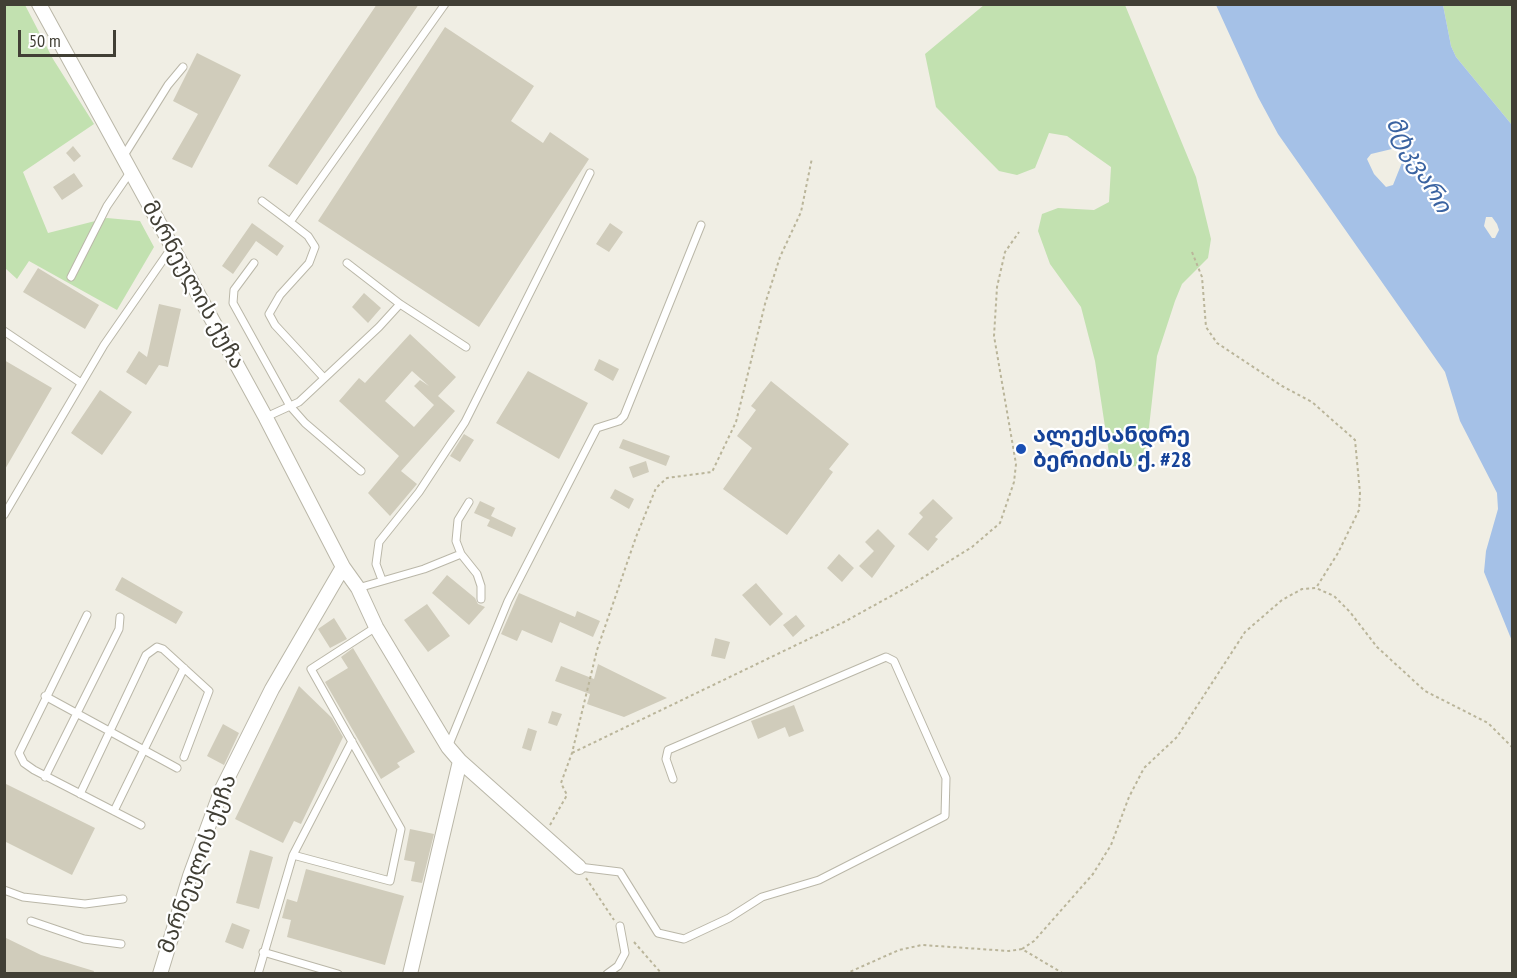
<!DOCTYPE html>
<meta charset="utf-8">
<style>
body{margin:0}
#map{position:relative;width:1517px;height:978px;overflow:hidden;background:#f0eee4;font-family:"PT Sans Narrow",sans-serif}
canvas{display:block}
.frame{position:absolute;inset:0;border:6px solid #413f35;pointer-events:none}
.scale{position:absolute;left:18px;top:30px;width:98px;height:27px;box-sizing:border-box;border:3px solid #413f35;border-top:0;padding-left:8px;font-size:18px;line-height:21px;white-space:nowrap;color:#413f35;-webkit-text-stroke:4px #fff;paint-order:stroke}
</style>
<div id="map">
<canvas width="1517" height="978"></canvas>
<div class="frame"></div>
<div class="scale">50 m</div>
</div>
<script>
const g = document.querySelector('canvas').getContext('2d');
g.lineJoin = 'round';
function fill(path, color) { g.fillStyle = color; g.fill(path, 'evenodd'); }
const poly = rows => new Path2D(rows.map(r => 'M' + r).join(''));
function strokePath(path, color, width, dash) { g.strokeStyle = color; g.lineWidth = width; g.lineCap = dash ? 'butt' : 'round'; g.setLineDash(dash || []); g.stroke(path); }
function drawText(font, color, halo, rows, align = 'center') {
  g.font = font + ' "PT Sans Narrow","Noto Sans Georgian",sans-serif'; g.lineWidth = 4.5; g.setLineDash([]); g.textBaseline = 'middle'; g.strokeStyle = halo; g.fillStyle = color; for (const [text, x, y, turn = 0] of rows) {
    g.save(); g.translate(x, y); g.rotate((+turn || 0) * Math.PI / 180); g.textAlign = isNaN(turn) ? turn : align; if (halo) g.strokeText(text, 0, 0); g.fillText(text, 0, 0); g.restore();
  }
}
fill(poly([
 [5,5,25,5,53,59,94,124,23,172,48,233,107,218,140,221,154,247,117,310,29,261,17,279,5,268],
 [984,5,1125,5,1196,177,1211,239,1208,258,1182,284,1175,301,1157,356,1147,445,1137,466,1119,468,1109,453,1095,361,1081,307,1050,264,1038,231,1042,214,1058,208,1094,210,1109,202,1111,167,1067,136,1049,133,1035,168,1017,175,999,171,936,107,925,54],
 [1443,5,1512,5,1512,125,1456,57,1451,46]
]), '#c2e1b0');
fill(poly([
 [1216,5,1443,5,1451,46,1456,57,1512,125,1512,641,1484,572,1486,551,1498,509,1497,493,1460,421,1445,372,1278,134,1258,97],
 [1396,148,1403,160,1393,185,1386,187,1374,174,1367,159,1371,154],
 [1486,217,1492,217,1497,224,1499,230,1495,238,1492,238,1484,226]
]), '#a5c1e7');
fill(poly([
 [377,4,419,4,297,185,268,166],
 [445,27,534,86,511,121,543,143,550,132,589,159,479,327,318,221],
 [197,53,241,75,192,168,172,159,198,114,173,101],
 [73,146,81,156,74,162,66,153],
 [74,173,83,186,62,200,53,187],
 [252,223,284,246,277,256,256,241,233,274,222,266],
 [610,223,623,232,609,252,596,244],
 [38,268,99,305,85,329,23,292],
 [364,293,381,308,368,323,352,307],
 [159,304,181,309,168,367,159,365,146,385,126,372,139,351,147,357],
 [410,334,456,377,438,396,455,411,401,471,417,484,390,516,368,493,399,456,339,401,359,378,365,383],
 [412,371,429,386,420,380,414,386,434,405,414,427,385,401],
 [599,359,619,369,613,381,594,370],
 [4,360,52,388,4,471],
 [528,371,588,403,559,459,496,423],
 [771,381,849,444,829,469,833,472,787,535,723,489,752,448,737,436,756,410,751,406],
 [100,390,132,412,102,455,71,433],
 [464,434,474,440,460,462,450,456],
 [623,439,670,456,666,466,619,448],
 [646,461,649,472,633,478,629,467],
 [615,489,634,499,629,509,610,498],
 [933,499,953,518,935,537,938,539,928,551,908,534,923,517,919,513],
 [480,501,495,508,491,516,516,528,512,537,487,526,490,520,474,513],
 [878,529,895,546,872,578,859,566,874,551,865,542],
 [839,554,854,568,842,582,827,568],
 [447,575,475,598,478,604,485,607,469,625,432,593],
 [122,577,183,612,176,624,115,590],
 [756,583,783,614,770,626,742,595],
 [519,593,575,617,577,611,600,621,593,637,560,622,552,643,522,630,517,641,501,634],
 [427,604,450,636,428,652,404,620],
 [796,615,805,626,793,637,783,625],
 [334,618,347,639,330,648,318,629],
 [715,638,730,642,725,659,711,656],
 [353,648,415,752,397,763,400,767,381,779,325,682,348,668,341,657],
 [598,664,667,698,624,717,587,704,590,694,555,681,561,666,594,679],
 [299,686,332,718,343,737,301,824,294,821,283,843,235,819],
 [794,705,804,731,789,737,785,727,758,739,751,721],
 [552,711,562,714,557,726,548,723],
 [223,724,239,733,224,765,207,756],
 [528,728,537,731,531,751,522,748],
 [4,783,95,828,72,875,4,841],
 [410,829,434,834,422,883,411,881,415,862,404,860],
 [250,850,273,857,259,909,236,903],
 [306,869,404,896,385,965,287,937,291,920,282,918,287,899,297,902],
 [232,923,250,930,243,949,225,942],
 [4,937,41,955,94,971,93,974,11,974,4,971]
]), '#d0ccbb');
const service = poly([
 [123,157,168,85,183,67],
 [262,201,290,222],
 [254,263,234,290,233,303,290,406,305,423,361,471],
 [347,263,400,304,466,347],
 [71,277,107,206,131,171],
 [4,331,81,383],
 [324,378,275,325,269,314,280,295,309,263,315,247,308,236,290,222,445,4],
 [266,417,299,402,379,327,400,304],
 [4,515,104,345,172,247],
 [461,554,477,574,481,586,481,599],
 [382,580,376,564,379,542,419,492,465,422,590,173],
 [358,588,424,569,461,554,456,541,458,520,469,502],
 [87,615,19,753,24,763,34,770,141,825],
 [45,696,177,768],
 [448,747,508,601,597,428,619,421,624,416,701,225],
 [45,777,119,629,120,617],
 [80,794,146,655,157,647,163,649,209,691,184,757],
 [114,811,184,668],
 [293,855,390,881,401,829,311,669,376,627],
 [579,867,620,872,658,933,684,939,729,918,762,897,819,880,945,816,946,778,894,661,886,657,668,750,666,759,673,779],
 [4,890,23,897,85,904,123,899],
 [31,921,84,939,121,944],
 [263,952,338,974],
 [258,974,293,855,352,741],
 [607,974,618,966,625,953,620,926]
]);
const minor = poly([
 [39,4,266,418,343,567,358,588,376,627,448,747,460,761,579,867],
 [160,974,190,876,222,789,272,689,343,567],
 [410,974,460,761]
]);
strokePath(service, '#bab7a8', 9);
strokePath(minor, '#bab7a8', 16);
strokePath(poly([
 [1192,252,1202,277,1206,327,1217,343,1282,386,1312,402,1355,440,1360,493,1359,510,1338,553,1316,588],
 [572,753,844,622,911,585,972,547,1000,523,1014,482,1016,464,994,336,997,287,1005,252,1019,232],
 [550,825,567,795,561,783,572,753,597,650,636,537,656,488,667,478,712,472,736,422,765,304,780,257,801,212,812,158],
 [586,878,614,920],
 [634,942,662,974],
 [1022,949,1034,941,1093,874,1111,845,1129,797,1144,768,1177,737,1245,632,1282,600,1302,589,1316,588,1334,596,1350,612,1377,647,1425,691,1488,723,1512,747],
 [845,974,899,950,922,945,1009,951,1022,949,1064,974]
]), '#bab59a', 2, [3, 3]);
strokePath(service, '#fff', 7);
strokePath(minor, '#fff', 14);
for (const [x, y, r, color] of [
 [1021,449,6,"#1a4fb4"]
]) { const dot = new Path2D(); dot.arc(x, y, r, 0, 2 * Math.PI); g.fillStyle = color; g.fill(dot); strokePath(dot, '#fff', 2); }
drawText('22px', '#413f35', '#fff', [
 ["მარნეულის ქუჩა",193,285,61],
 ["მარნეულის ქუჩა",198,864,-70]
]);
drawText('bold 22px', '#164399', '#fff', [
 ["ალექსანდრე",1033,436],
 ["ბერიძის ქ. #28",1033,461]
], 'left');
drawText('italic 24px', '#3a63a1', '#fff', [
 ["მტკვარი",1418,165,60]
]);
</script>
